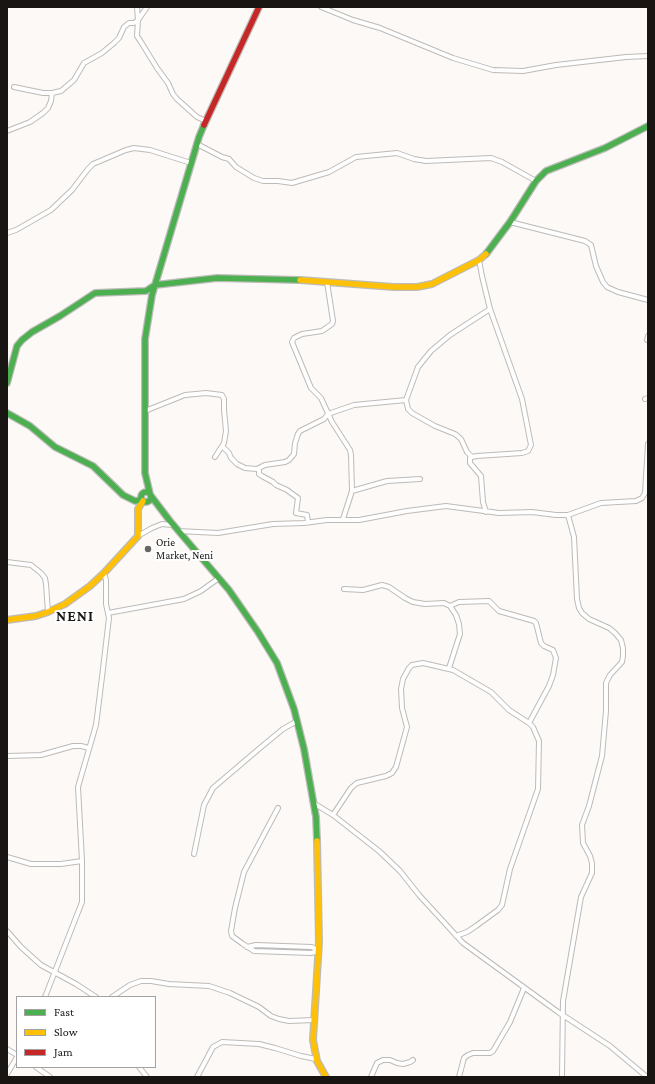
<!DOCTYPE html>
<style>
body{margin:0}
#map{position:relative;width:655px;height:1084px;overflow:hidden;background:#fcf9f6;font-family:"Crimson Pro",serif}
canvas{display:block}
.frame{position:absolute;inset:0;border:8px solid #181513;pointer-events:none}
.legend{position:absolute;left:16px;top:996px;width:140px;height:72px;box-sizing:border-box;background:#fff;border:1px solid #a3a1a1;margin:0;padding:5px 7px;list-style:none;font-size:12px;color:#181513}
.legend li{display:flex;align-items:center;gap:8px;height:20px}
.legend b{width:20px;border:1px solid #a3a1a1}
</style>
<div id="map">
<canvas width="655" height="1084"></canvas>
<div class="frame"></div>
<ul class="legend">
<li><b style="height:5px;background:#4caf50"></b>Fast</li>
<li><b style="height:5px;background:#ffc107"></b>Slow</li>
<li><b style="height:5px;background:#c62828"></b>Jam</li>
</ul>
</div>
<script>
const g = document.querySelector('canvas').getContext('2d');
g.lineJoin = 'round';
const poly = rows => new Path2D(rows.map(r => 'M' + r).join(''));
function strokePath(path, color, width, dash) { g.strokeStyle = color; g.lineWidth = width; g.lineCap = dash ? 'butt' : 'round'; g.setLineDash(dash || []); g.stroke(path); }
function drawText(font, color, halo, rows, align = 'center') {
  g.font = font + ' "Crimson Pro",serif'; g.lineWidth = 4; g.setLineDash([]); g.textBaseline = 'middle'; g.strokeStyle = halo; g.fillStyle = color; for (const [text, x, y, turn = 0] of rows) {
    g.save(); g.translate(x, y); g.rotate((+turn || 0) * Math.PI / 180); g.textAlign = isNaN(turn) ? turn : align; if (halo) g.strokeText(text, 0, 0); g.fillText(text, 0, 0); g.restore();
  }
}
const street = poly([
 [137,7,138,20,137,36,141,42,157,68,168,83,173,94,177,99,197,117,206,121],
 [321,7,353,20,380,28,453,58,493,70,523,71,556,65,626,57,648,56],
 [14,87,43,93,52,93,61,91,74,80,84,63,102,53,114,43,119,38,124,27,129,23,134,23,138,20,147,7],
 [7,131,30,122,43,113,48,108,51,101,52,93],
 [197,144,222,157,229,159,236,167,254,178,263,181,278,181,292,183,329,172,356,157,397,153,414,159,426,161,491,158,502,162,536,181],
 [510,222,585,241,591,245,596,266,603,282,607,287,618,292,648,300],
 [7,233,16,230,51,210,72,190,88,169,93,164,126,150,134,148,150,150,191,163],
 [479,260,482,276,490,309,522,399,531,445,528,451,522,453,477,456,472,457,470,458,470,463,481,476,483,502,486,512],
 [327,282,333,321,332,324,322,331,302,334,294,338,292,342,311,388,321,398,332,422,350,450,351,455,352,491,343,519],
 [647,340,648,336],
 [645,399,648,398],
 [145,411,185,395,206,393,222,395,224,399,224,410,226,431,224,443,215,457],
 [222,446,229,453,231,458,237,464,245,468,257,469,265,465,285,462,289,460,294,454,295,443,298,434,300,431,324,419,328,414,354,405,406,400],
 [472,457,467,452,461,439,455,434,435,426,412,413,408,409,406,400,418,367,431,351,450,335,490,309],
 [259,468,259,474,262,476,273,482,276,485,287,490,298,498,296,513,307,515,308,522],
 [352,491,387,481,420,479],
 [178,531,218,533,273,524,304,523,327,520,359,520,407,511,446,506,499,513,532,512,556,515,568,515,601,503,636,501,642,498,645,493,648,444],
 [138,536,152,528,162,524,172,525],
 [7,562,31,565,41,573,45,578,46,584,48,612],
 [344,589,363,590,382,585,389,587,405,598,413,602,425,604,444,603,450,606,456,615,459,624,460,634,449,668],
 [450,606,459,602,489,601,499,611,534,621,536,623,541,643,544,646,553,650,556,658,553,675,549,686,529,723],
 [108,613,184,599,201,591,219,578],
 [7,756,41,755,73,746,81,746,89,748],
 [315,804,333,815,379,851,400,871,419,895,463,943,558,1012,610,1046,647,1077],
 [278,808,244,872,235,908,231,931,232,936,243,944,254,951,311,953,319,951],
 [333,815,351,788,357,783,386,776,392,773,396,767,407,727,402,708,401,689,403,679,409,668,412,665,423,663,453,670,491,692,509,710,529,723,533,727,539,741,538,789,510,869,502,905,498,910,476,926,467,932,456,936],
 [194,854,204,805,213,788,260,748,283,729,297,721],
 [7,857,31,864,61,864,82,861],
 [7,931,21,947,41,965,76,984,96,997],
 [247,947,256,945,312,947,319,951],
 [45,997,82,902,82,861,78,787,96,725,102,677,109,618,106,604,106,580,104,573],
 [112,997,130,985,141,981,151,981,169,984,209,986,230,993,259,1007,271,1016,279,1019,289,1021,314,1020],
 [7,1049,17,1055],
 [36,1067,50,1077],
 [139,1067,147,1077],
 [7,1074,17,1057],
 [197,1077,213,1047,222,1042,259,1044,275,1048,301,1056,316,1059],
 [371,1077,377,1063,383,1060,390,1060,397,1063,403,1064,410,1062,413,1060],
 [459,1077,464,1058,468,1055,473,1053,490,1053,493,1051,510,1022,524,988],
 [562,1077,563,1001,581,897,592,873,592,863,590,856,583,843,582,825,589,806,602,756,606,711,606,683,610,675,622,662,623,656,623,648,621,640,615,633,609,628,589,619,582,613,579,608,577,599,574,537,568,515]
]);
const fast = poly([
 [486,254,510,222,536,181,546,171,605,148,648,126],
 [7,383,17,346,22,340,32,332,60,316,95,293,146,291,155,285,217,278,300,280],
 [7,413,30,426,55,447,93,466,123,495,135,501,141,500],
 '141 497a5 5 0 1 1 10 0a5 5 0 1 1-10 0Z',
 [150,494,145,473,145,339,152,295,199,137,204,125],
 [151,496,170,521,229,590,258,632,277,663,294,709,304,749,316,817,317,841]
]);
const slow = poly([
 [300,280,394,287,417,287,432,284,479,260,486,254],
 [7,620,36,616,48,612,65,604,90,586,104,573,138,536,138,509,143,501],
 [317,841,319,942,313,1040,317,1061,326,1077]
]);
const jam = poly([
 [204,125,259,7]
]);
strokePath(street, '#bdbbb8', 6);
strokePath(fast, '#bdbbb8', 8);
strokePath(slow, '#bdbbb8', 8);
strokePath(jam, '#bdbbb8', 8);
strokePath(street, '#fffefe', 4);
strokePath(fast, '#4caf50', 5.5);
strokePath(slow, '#ffc107', 5.5);
strokePath(jam, '#c62828', 5.5);
for (const [x, y, r, color] of [
 [148,549,4,"#686562"]
]) { const dot = new Path2D(); dot.arc(x, y, r, 0, 2 * Math.PI); g.fillStyle = color; g.fill(dot); strokePath(dot, '#fff', 1.5); }
drawText('11px', '#181513', '#fff', [
 ["Orie",156,543],
 ["Market, Neni",156,556]
], 'left');
g.letterSpacing = '1px';
drawText('bold 15px', '#181513', '#fff', [
 ["NENI",75,616]
]);
g.letterSpacing = '0px';
</script>
